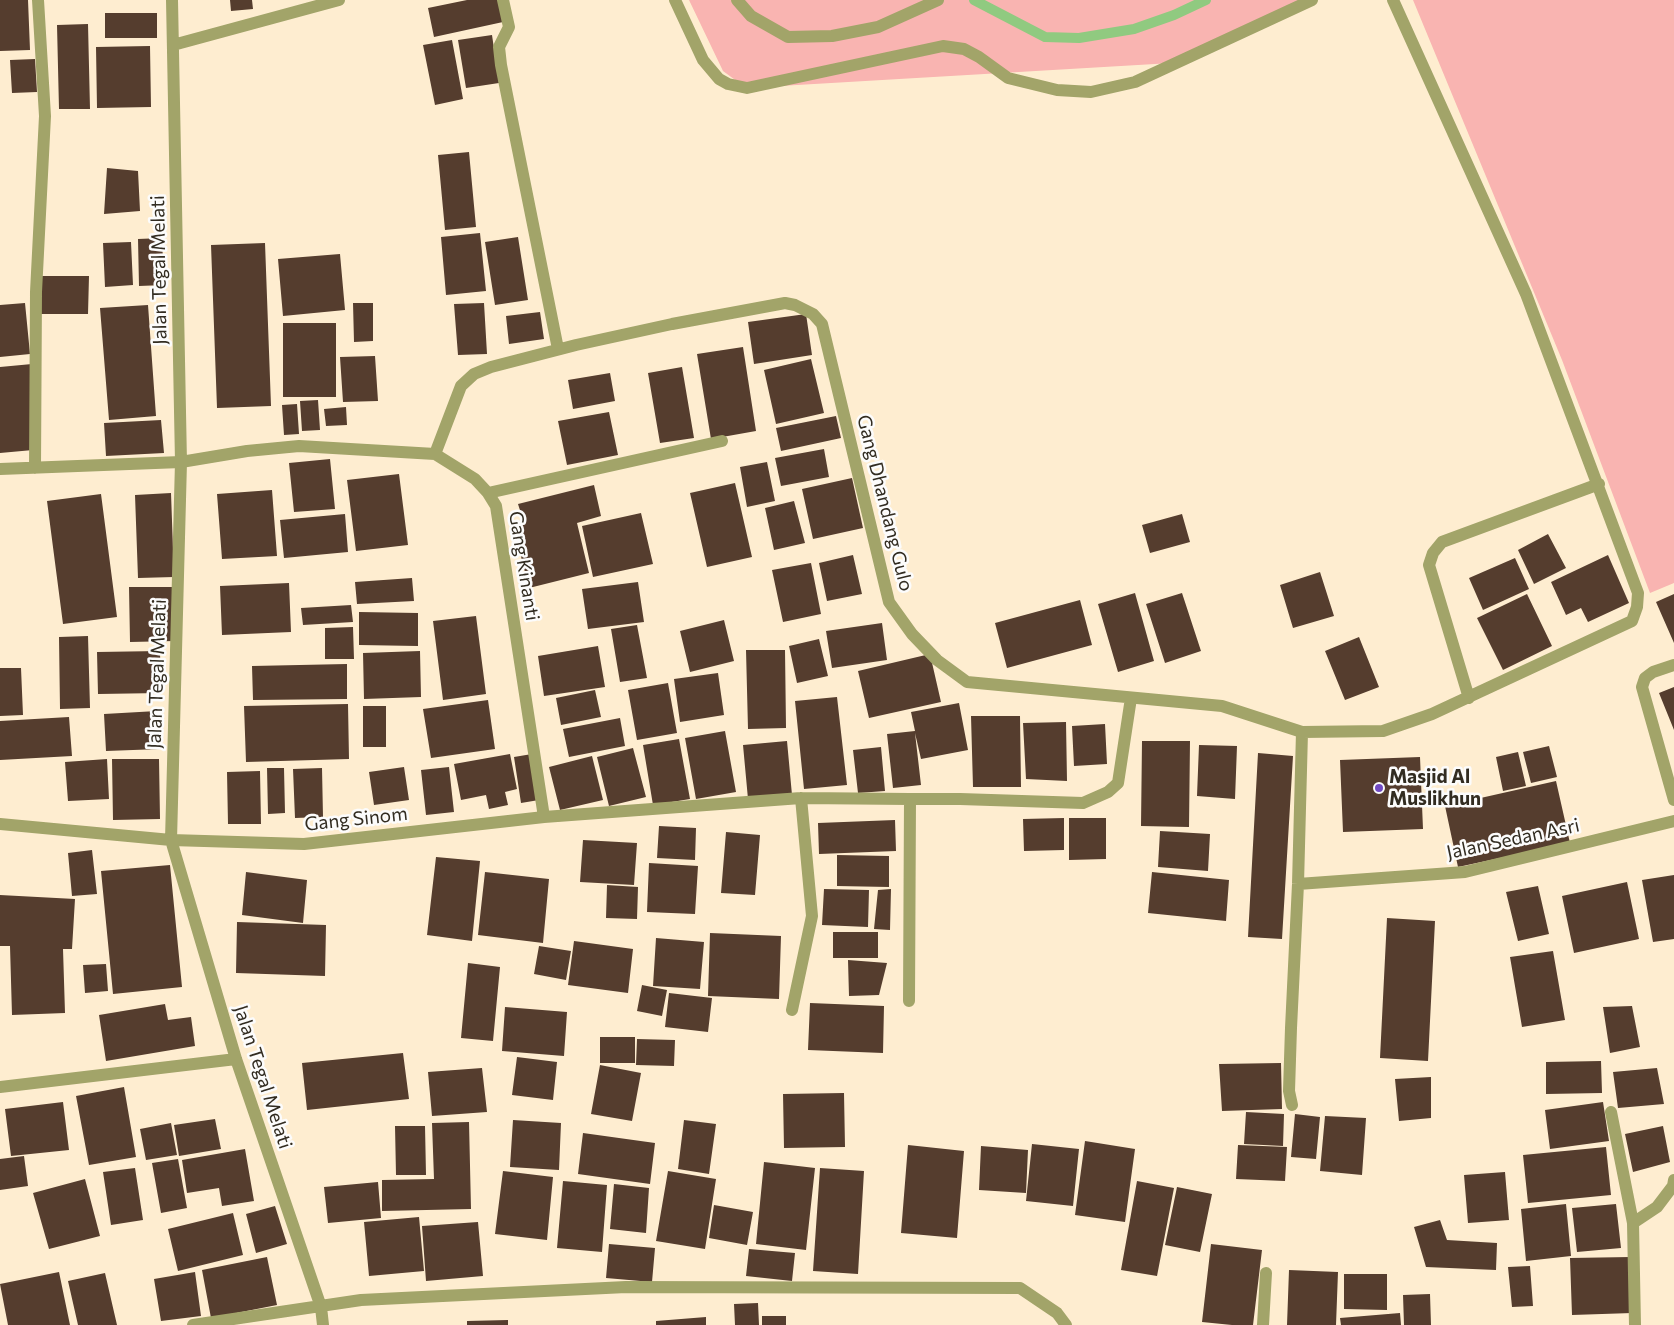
<!DOCTYPE html>
<style>
body{margin:0}
canvas{display:block;background:#feedd0}
</style>
<canvas width="1674" height="1325"></canvas>
<script>
const g = document.querySelector('canvas').getContext('2d');
g.lineJoin = 'round';
function fill(path, color) { g.fillStyle = color; g.fill(path, 'evenodd'); }
const poly = rows => new Path2D(rows.map(r => 'M' + r).join(''));
function strokePath(path, color, width, dash) { g.strokeStyle = color; g.lineWidth = width; g.lineCap = dash ? 'butt' : 'round'; g.setLineDash(dash || []); g.stroke(path); }
function drawText(font, color, halo, rows, align = 'center') {
  g.font = font + ' Commissioner,sans-serif'; g.lineWidth = 5; g.setLineDash([]); g.textBaseline = 'middle'; g.strokeStyle = halo; g.fillStyle = color; for (const [text, x, y, turn = 0] of rows) {
    g.save(); g.translate(x, y); g.rotate((+turn || 0) * Math.PI / 180); g.textAlign = isNaN(turn) ? turn : align; if (halo) g.strokeText(text, 0, 0); g.fillText(text, 0, 0); g.restore();
  }
}
fill(poly([
 [689,0,1304,0,1172,63,746,88,723,71],
 [1413,0,1674,0,1674,583,1650,593,1562,360]
]), '#f9b4b1');
strokePath(poly([
 [974,0,1045,37,1079,38,1134,29,1174,15,1206,0]
]), '#90ca80', 10);
fill(poly([
 [0,0,28,0,30,50,0,51],
 [230,0,252,0,253,9,231,11],
 [467,0,498,0,503,22,434,37,428,8],
 [105,13,157,13,157,38,105,38],
 [88,24,90,109,59,109,57,25],
 [492,35,499,83,466,88,458,40],
 [452,40,463,99,435,105,423,45],
 [150,46,151,107,97,108,96,47],
 [35,59,37,92,12,93,10,60],
 [469,152,476,227,445,230,438,155],
 [107,168,138,171,140,211,104,214],
 [480,233,486,291,446,295,441,237],
 [518,237,528,300,495,305,485,242],
 [162,238,164,285,139,286,138,239],
 [131,242,133,285,105,287,103,243],
 [265,243,271,406,217,408,211,245],
 [340,254,345,310,283,316,278,259],
 [40,276,89,276,88,314,40,314],
 [25,303,30,354,0,357,0,305],
 [353,303,373,303,373,341,354,342],
 [484,303,487,354,458,355,454,304],
 [148,305,156,416,109,420,100,308],
 [540,312,544,339,509,344,506,316],
 [806,314,812,355,754,364,748,322],
 [283,323,336,323,336,397,283,397],
 [743,347,756,431,711,439,697,354],
 [375,356,378,401,343,402,340,357],
 [811,359,824,413,776,424,764,370],
 [32,364,33,450,0,453,0,367],
 [682,367,694,438,660,443,648,373],
 [610,373,615,401,573,409,568,380],
 [318,400,320,430,302,431,300,401],
 [297,404,299,434,284,435,282,405],
 [346,407,347,425,326,426,324,409],
 [609,412,618,455,567,465,558,421],
 [836,416,841,438,781,451,776,428],
 [161,420,164,453,106,456,104,423],
 [824,449,829,477,781,486,775,458],
 [330,459,335,509,294,512,289,463],
 [767,462,775,501,747,507,740,467],
 [399,474,408,545,356,551,347,480],
 [852,478,863,528,813,539,802,489],
 [735,483,752,557,707,567,690,493],
 [594,485,601,516,577,523,589,573,529,588,513,525,524,523,518,504],
 [272,490,277,556,222,559,217,494],
 [171,493,174,577,138,578,135,495],
 [101,494,117,617,63,624,47,501],
 [794,501,805,543,774,550,765,508],
 [641,513,653,564,593,577,582,526],
 [345,514,348,552,284,558,280,520],
 [1182,514,1190,542,1150,553,1142,525],
 [1548,534,1566,568,1534,584,1518,550],
 [853,555,862,594,827,601,819,563],
 [1608,555,1629,603,1588,622,1581,608,1566,615,1551,582],
 [1515,558,1529,589,1483,610,1469,578],
 [811,563,821,614,783,622,772,570],
 [1320,572,1334,616,1293,628,1280,585],
 [412,578,414,601,357,604,355,582],
 [638,582,644,622,588,629,582,589],
 [289,583,291,632,222,635,220,586],
 [129,587,174,587,175,641,130,642],
 [1135,593,1154,661,1118,672,1098,604],
 [1182,593,1201,651,1165,663,1146,604],
 [1527,594,1552,646,1503,670,1477,618],
 [1674,594,1674,643,1656,602],
 [1080,600,1092,645,1007,668,995,623],
 [351,605,353,622,303,625,301,608],
 [359,612,418,613,418,646,359,645],
 [476,616,486,694,443,700,433,621],
 [724,620,734,661,690,672,680,631],
 [882,623,887,660,832,668,826,631],
 [637,625,647,678,620,682,611,629],
 [353,627,354,659,325,659,325,628],
 [88,636,90,708,60,709,59,637],
 [1359,637,1379,687,1345,700,1325,651],
 [819,639,828,676,797,683,789,646],
 [598,646,605,687,544,696,538,656],
 [746,650,785,650,786,728,748,729],
 [160,651,161,693,98,694,97,652],
 [420,651,421,697,364,699,363,653],
 [930,654,941,702,869,718,858,671],
 [347,664,347,699,253,700,252,666],
 [0,668,21,668,23,715,0,716],
 [718,673,724,715,680,722,674,679],
 [668,683,677,733,637,740,628,690],
 [1674,687,1674,730,1659,693],
 [595,690,601,717,561,725,556,698],
 [837,697,847,785,804,789,795,701],
 [488,700,495,749,431,758,423,709],
 [959,703,968,750,921,759,915,733,921,785,893,788,887,734,915,731,911,712],
 [348,704,349,759,246,762,244,706],
 [363,706,386,706,386,747,363,747],
 [157,711,160,749,106,751,104,714],
 [971,716,1020,716,1021,787,973,787],
 [69,717,72,756,0,760,0,721],
 [620,718,625,746,569,757,563,729],
 [1066,722,1067,781,1026,779,1023,723],
 [1105,724,1107,764,1074,766,1072,726],
 [725,731,736,792,696,799,685,738],
 [679,739,690,799,653,805,643,745],
 [787,741,792,795,748,799,743,745],
 [1142,741,1190,741,1189,827,1141,826],
 [1199,745,1237,746,1235,799,1197,796],
 [1549,746,1557,777,1531,783,1523,752],
 [881,747,885,791,858,793,853,750],
 [633,748,646,797,609,806,597,757],
 [1518,752,1526,786,1503,791,1496,757],
 [1258,753,1293,756,1282,939,1248,937],
 [510,754,517,789,505,792,508,805,489,809,486,795,461,800,454,764],
 [532,754,539,800,521,803,514,757],
 [592,756,603,800,560,810,549,767],
 [1420,757,1423,829,1343,832,1340,760],
 [107,759,109,799,68,801,65,762],
 [112,759,159,759,160,819,113,820],
 [404,767,409,800,374,805,369,772],
 [449,767,454,812,426,815,421,770],
 [267,768,284,768,285,813,268,814],
 [322,768,323,817,295,818,293,769],
 [260,771,261,824,228,824,227,772],
 [1556,781,1570,843,1458,867,1445,806],
 [1064,818,1064,850,1024,851,1023,819],
 [1069,818,1106,818,1106,859,1069,860],
 [895,820,896,851,819,854,818,823],
 [659,826,696,828,695,860,657,858],
 [1160,831,1210,834,1208,871,1158,867],
 [726,832,760,835,755,895,721,893],
 [583,840,637,843,634,885,580,882],
 [92,850,97,894,72,896,68,853],
 [837,855,889,856,889,887,837,886],
 [436,857,480,861,472,941,427,935],
 [649,863,698,866,695,914,647,912],
 [170,865,182,987,113,994,101,871],
 [246,872,307,880,303,923,242,915],
 [485,872,549,879,543,943,478,935],
 [1152,872,1229,880,1226,921,1148,913],
 [1674,875,1674,939,1653,942,1642,880],
 [1627,882,1639,939,1574,953,1562,896],
 [607,885,638,887,637,919,606,918],
 [1538,886,1549,934,1518,941,1506,892],
 [824,889,869,890,868,927,822,925],
 [891,889,890,930,874,929,878,890],
 [0,895,75,899,72,949,63,949,65,1013,12,1015,10,946,0,946],
 [1387,918,1435,921,1428,1061,1380,1058],
 [237,922,326,925,325,976,236,973],
 [833,932,878,932,878,958,833,958],
 [710,933,781,936,779,999,708,996],
 [656,938,704,942,700,989,653,986],
 [574,941,633,949,628,993,568,985],
 [539,946,571,951,566,980,534,974],
 [1553,951,1565,1020,1522,1027,1510,957],
 [848,960,887,963,879,995,849,996],
 [468,963,500,967,493,1041,461,1038],
 [106,964,108,991,85,993,83,965],
 [642,985,667,990,662,1016,637,1011],
 [669,993,712,998,708,1032,665,1027],
 [810,1003,884,1006,883,1053,808,1050],
 [165,1004,168,1020,191,1017,195,1046,106,1061,99,1015],
 [1632,1006,1640,1047,1610,1053,1603,1007],
 [505,1007,567,1012,564,1056,502,1051],
 [600,1037,635,1037,635,1063,600,1063],
 [637,1039,675,1040,674,1066,636,1065],
 [403,1053,409,1099,307,1110,302,1063],
 [517,1057,557,1062,553,1100,512,1095],
 [1601,1061,1602,1093,1546,1094,1546,1062],
 [1281,1063,1282,1109,1222,1111,1219,1064],
 [600,1065,641,1073,632,1121,591,1114],
 [482,1068,487,1112,432,1116,428,1072],
 [1657,1068,1664,1104,1618,1108,1613,1072],
 [1431,1077,1431,1118,1399,1121,1395,1079],
 [124,1087,136,1157,89,1165,76,1096],
 [844,1093,845,1147,784,1148,783,1094],
 [63,1102,69,1150,11,1156,5,1109],
 [1603,1102,1609,1141,1550,1149,1545,1110],
 [1246,1112,1284,1114,1283,1146,1244,1144],
 [1295,1114,1320,1117,1316,1159,1291,1157],
 [1325,1116,1366,1118,1362,1175,1320,1171],
 [215,1119,221,1149,179,1156,174,1125],
 [513,1120,561,1123,559,1170,510,1167],
 [684,1120,716,1124,709,1174,678,1169],
 [469,1122,471,1209,382,1211,382,1180,434,1179,432,1123],
 [171,1123,177,1155,146,1160,140,1129],
 [395,1126,425,1126,426,1175,396,1175],
 [1663,1126,1670,1162,1633,1172,1625,1134],
 [583,1133,655,1143,650,1184,578,1174],
 [1085,1141,1135,1149,1125,1222,1075,1215],
 [1032,1144,1079,1149,1073,1206,1026,1201],
 [908,1145,964,1151,957,1238,901,1233],
 [1238,1145,1287,1147,1285,1181,1236,1179],
 [981,1146,1028,1150,1026,1193,979,1190],
 [1606,1147,1611,1195,1528,1203,1523,1155],
 [245,1149,254,1201,222,1206,219,1188,187,1193,182,1160],
 [24,1156,28,1186,0,1190,0,1159],
 [178,1159,187,1208,161,1213,152,1163],
 [764,1162,815,1168,806,1250,756,1244],
 [135,1168,143,1220,111,1225,103,1172],
 [820,1168,864,1171,858,1274,813,1271],
 [503,1171,553,1177,547,1240,495,1234],
 [668,1171,716,1179,705,1249,656,1241],
 [1505,1172,1509,1220,1468,1223,1464,1175],
 [85,1179,100,1236,49,1249,33,1193],
 [563,1181,607,1185,602,1252,557,1248],
 [1137,1181,1174,1188,1157,1276,1121,1270],
 [378,1182,381,1218,328,1223,324,1187],
 [614,1184,649,1188,646,1233,610,1229],
 [1177,1187,1212,1194,1200,1252,1165,1245],
 [1566,1204,1571,1256,1526,1261,1521,1209],
 [1616,1204,1621,1248,1577,1252,1572,1208],
 [714,1205,753,1212,747,1245,709,1238],
 [275,1206,287,1244,256,1253,246,1214],
 [233,1213,243,1255,178,1271,168,1229],
 [419,1217,424,1271,369,1276,364,1222],
 [1440,1220,1447,1240,1497,1243,1496,1270,1426,1267,1414,1227],
 [478,1222,483,1276,426,1281,422,1226],
 [609,1244,655,1248,652,1282,606,1278],
 [1211,1244,1262,1250,1253,1325,1232,1325,1202,1322],
 [749,1249,795,1253,792,1281,746,1276],
 [267,1257,277,1305,211,1318,202,1270],
 [1631,1257,1632,1313,1572,1315,1570,1258],
 [1530,1266,1533,1306,1512,1307,1508,1267],
 [1289,1270,1338,1272,1336,1325,1287,1325],
 [59,1272,70,1325,8,1325,0,1284],
 [195,1272,201,1316,161,1321,154,1279],
 [105,1273,117,1325,78,1325,68,1281],
 [1344,1274,1387,1274,1387,1310,1344,1309],
 [1430,1294,1431,1325,1404,1325,1403,1295],
 [758,1303,759,1325,735,1325,734,1304],
 [1400,1313,1401,1325,1341,1325,1340,1318],
 [762,1316,786,1316,786,1325,762,1325],
 [706,1317,706,1325,656,1325,656,1321],
 [508,1320,508,1325,467,1325,467,1321]
]), '#553d2e');
strokePath(poly([
 [737,0,751,16,788,37,832,36,878,27,938,0]
]), '#a2a469', 12);
strokePath(poly([
 [172,0,181,462,171,840,236,1059,321,1307,323,1325],
 [503,0,509,27,499,47,501,65,558,349],
 [675,0,703,60,719,79,728,84,747,88,943,46,964,49,979,57,1008,78,1057,90,1091,92,1135,82,1312,0],
 [173,45,339,0],
 [435,454,461,386,474,374,491,367,576,345,672,324,785,303,795,305,813,314,822,324,889,602,912,634,937,660,967,682,1222,706,1302,732,1298,884,1291,1028,1289,1091,1292,1105],
 [35,468,36,292,45,116,38,0],
 [0,469,181,462,247,451,299,446,435,454,475,479,488,493,496,506,544,817],
 [488,493,722,441],
 [1674,665,1653,672,1645,678,1642,687,1674,800],
 [1469,698,1429,565,1433,553,1442,542,1599,484],
 [1302,732,1383,731,1432,714,1632,621,1637,607,1638,593,1526,294,1393,0],
 [0,824,171,840,304,844,544,817,801,798,910,799],
 [1298,884,1465,872,1674,821],
 [909,1001,910,799,960,799,1083,803,1108,792,1118,783,1131,698],
 [792,1010,812,916,801,798],
 [0,1087,236,1059],
 [1611,1112,1633,1223,1635,1325],
 [1633,1223,1657,1207,1673,1186,1674,1180],
 [193,1325,361,1300,626,1287,1020,1288,1057,1313,1066,1325],
 [1263,1325,1266,1273]
]), '#a2a469', 12);
for (const [x, y, r, color] of [
 [1379,788,5,"#714ac3"]
]) { const dot = new Path2D(); dot.arc(x, y, r, 0, 2 * Math.PI); g.fillStyle = color; g.fill(dot); strokePath(dot, '#fcfcfc', 2); }
drawText('19px', '#322c21', '#fcfcfc', [
 ["Jalan Tegal Melati",159,270,-91],
 ["Gang Dhandang Gulo",885,503,76],
 ["Gang Kinanti",524,566,81],
 ["Jalan Tegal Melati",157,674,-88],
 ["Gang Sinom",356,819,-6],
 ["Jalan Sedan Asri",1513,839,-12],
 ["Jalan Tegal Melati",263,1077,72]
]);
drawText('bold 19px', '#322c21', '#fcfcfc', [
 ["Masjid Al",1389,777],
 ["Muslikhun",1389,799]
], 'left');
</script>
